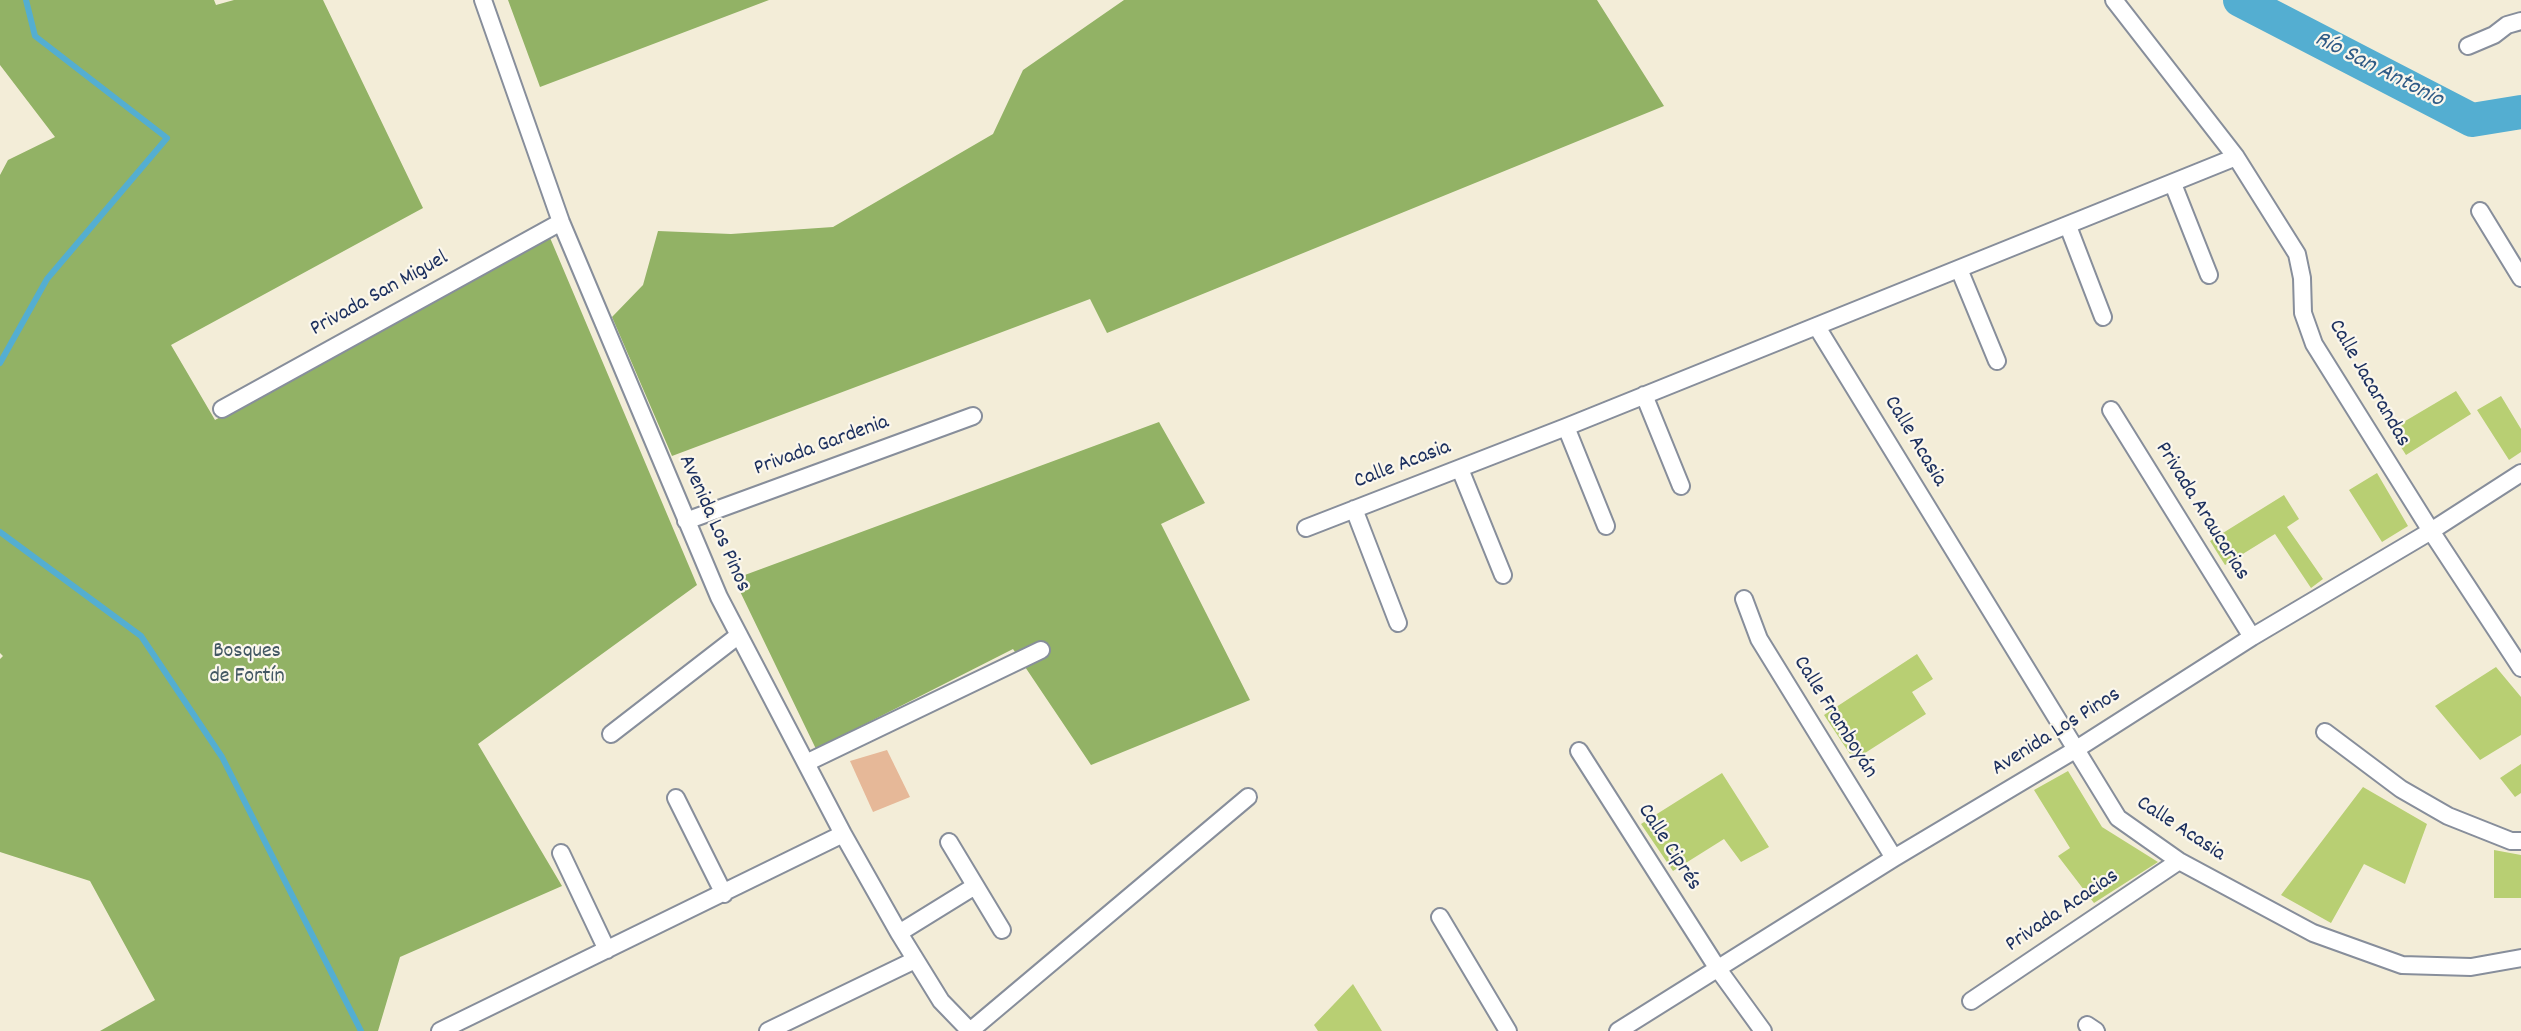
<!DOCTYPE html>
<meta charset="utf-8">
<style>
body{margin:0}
canvas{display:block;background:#f3edd8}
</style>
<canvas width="2521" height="1031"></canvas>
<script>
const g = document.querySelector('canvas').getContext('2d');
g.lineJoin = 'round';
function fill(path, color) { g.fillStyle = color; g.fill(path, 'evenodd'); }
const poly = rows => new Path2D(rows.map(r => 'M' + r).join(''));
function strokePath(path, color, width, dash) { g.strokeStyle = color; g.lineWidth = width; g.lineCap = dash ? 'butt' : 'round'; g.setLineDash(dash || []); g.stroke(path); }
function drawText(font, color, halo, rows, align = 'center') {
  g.font = font + ' Dekko,sans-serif'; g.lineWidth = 4.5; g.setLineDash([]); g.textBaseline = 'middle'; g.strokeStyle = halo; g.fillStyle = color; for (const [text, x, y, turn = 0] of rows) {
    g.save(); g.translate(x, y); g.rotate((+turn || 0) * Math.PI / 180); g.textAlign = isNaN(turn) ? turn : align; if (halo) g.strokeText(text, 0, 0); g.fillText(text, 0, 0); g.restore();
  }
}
fill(poly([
 [2456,391,2471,414,2406,455,2390,430],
 [2501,396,2521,429,2521,452,2509,460,2477,410],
 [2377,473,2408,526,2382,542,2349,490],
 [2284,495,2299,519,2287,527,2323,579,2311,588,2275,534,2225,565,2210,541],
 [1917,654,1933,679,1912,692,1926,714,1854,760,1824,715],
 [2496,667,2521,697,2521,735,2480,760,2435,706],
 [2521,764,2521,793,2515,797,2500,778],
 [2068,771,2102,827,2158,862,2094,903,2058,856,2070,848,2034,790],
 [1722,773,1769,847,1741,862,1724,839,1673,871,1641,824],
 [2363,787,2427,824,2405,884,2364,864,2331,923,2281,895],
 [2494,850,2521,855,2521,898,2494,898],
 [1353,984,1382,1031,1318,1031,1314,1025]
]), '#b8cf73');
fill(poly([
 [0,0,214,0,216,5,234,0,323,0,423,208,171,345,215,420,548,233,697,585,478,744,562,886,400,957,378,1031,100,1031,155,1000,90,881,0,852,0,659,3,656,0,653,0,175,8,160,55,137,0,65],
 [508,0,769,0,540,87],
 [1124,0,1597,0,1664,106,1107,333,1090,299,672,456,612,317,643,285,658,231,731,234,833,227,993,134,1023,70],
 [1159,422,1205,503,1161,524,1250,700,1091,765,1013,649,816,749,734,579]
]), '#92b265');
strokePath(poly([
 [0,363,47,279,167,138,35,36,26,0],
 [0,532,141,636,222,757,361,1031]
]), '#54aed1', 6);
strokePath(poly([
 [2240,0,2472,120,2521,112]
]), '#54aed1', 34);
fill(poly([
 [887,750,910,797,873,812,850,761]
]), '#e6b898');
const street = poly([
 [483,0,561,222,719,597,843,834,899,933,941,1001,970,1031],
 [2114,0,2236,157,2297,254,2302,278,2303,313,2314,344,2431,531,2521,668],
 [2468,46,2494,35,2507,25,2521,21],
 [2173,184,2209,275],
 [2480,211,2521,278],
 [2068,226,2103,317],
 [1959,269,1997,361],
 [1817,327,2118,818,2179,861,2313,933,2402,965,2471,967,2521,958],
 [1644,395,1681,486],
 [222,409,561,222],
 [2111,410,2252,637],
 [1566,427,1606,526],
 [1460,469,1503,575],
 [1354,509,1398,623],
 [686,521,973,416],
 [1306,528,1566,427,2236,157],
 [1744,599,1759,639,1894,858],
 [2325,732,2401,789,2448,816,2511,841,2521,841],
 [611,734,739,635],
 [1579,751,1718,969,1763,1031],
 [806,763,1041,650],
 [676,798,724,894],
 [949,842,1002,930],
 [561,853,607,950],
 [1440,917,1508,1031],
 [899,933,975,886],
 [1971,1001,2179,861],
 [2087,1025,2096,1031],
 [440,1031,843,834],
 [768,1031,915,960],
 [970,1031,1248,797],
 [1618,1031,1894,858,2075,750,2252,637,2431,531,2521,473]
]);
strokePath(street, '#878e9b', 20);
strokePath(street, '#fff', 16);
drawText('22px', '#1b2f5e', '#fbf7ec', [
 ["Privada San Miguel",380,295,-29],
 ["Calle Jacarandas",2368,384,60],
 ["Calle Acasia",1914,442,59],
 ["Privada Gardenia",822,447,-20],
 ["Calle Acasia",1403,466,-21],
 ["Privada Araucarias",2201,512,58],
 ["Avenida Los Pinos",713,524,66],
 ["Calle Framboyán",1834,718,58],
 ["Avenida Los Pinos",2057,733,-32],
 ["Calle Acasia",2180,830,33],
 ["Calle Ciprés",1668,848,57],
 ["Privada Acacias",2063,912,-34]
]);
drawText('22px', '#425763', '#fbf7ec', [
 ["Bosques",247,653],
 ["de Fortín",247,678]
]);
drawText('italic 24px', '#2f5b86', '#fbf7ec', [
 ["Río San Antonio",2378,71,27]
]);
</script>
